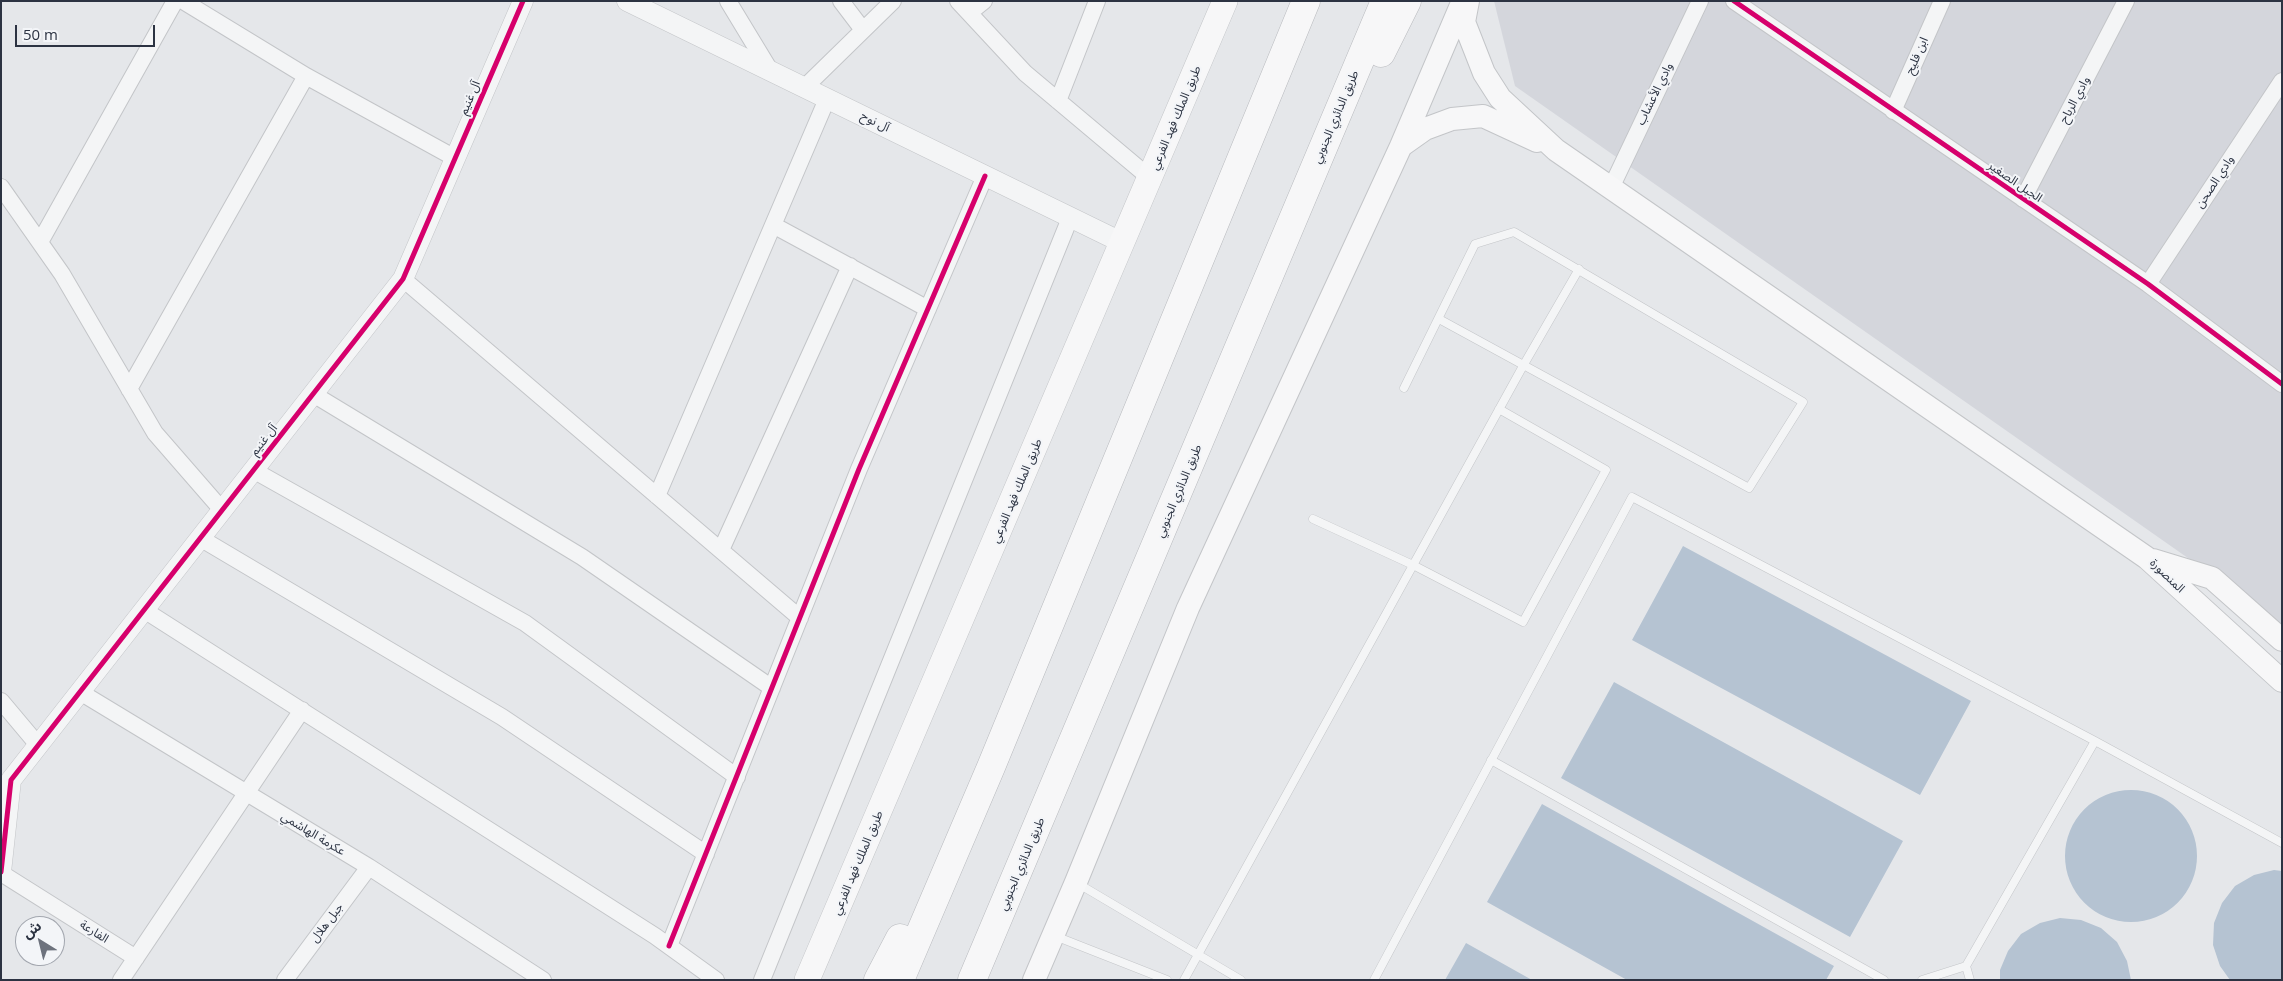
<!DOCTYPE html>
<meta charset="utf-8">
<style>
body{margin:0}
#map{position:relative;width:2283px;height:981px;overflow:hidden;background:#e5e7ea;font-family:"Open Sans","Noto Sans Arabic",sans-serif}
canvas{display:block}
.frame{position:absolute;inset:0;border:2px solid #2c3342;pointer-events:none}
.north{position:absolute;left:15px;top:916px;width:50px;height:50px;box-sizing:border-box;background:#f3f5f8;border:1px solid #a3a7af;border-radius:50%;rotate:324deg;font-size:14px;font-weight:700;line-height:20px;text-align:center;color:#2c3342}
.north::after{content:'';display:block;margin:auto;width:18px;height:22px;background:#6d727d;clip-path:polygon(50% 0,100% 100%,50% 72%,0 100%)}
.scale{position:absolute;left:15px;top:25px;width:140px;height:22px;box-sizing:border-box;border:2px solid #2c3342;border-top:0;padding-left:6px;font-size:15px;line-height:18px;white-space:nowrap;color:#2c3342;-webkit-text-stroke:4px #f3f5f8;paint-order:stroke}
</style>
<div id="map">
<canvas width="2283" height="981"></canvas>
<div class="frame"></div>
<div class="north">ش</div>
<div class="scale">50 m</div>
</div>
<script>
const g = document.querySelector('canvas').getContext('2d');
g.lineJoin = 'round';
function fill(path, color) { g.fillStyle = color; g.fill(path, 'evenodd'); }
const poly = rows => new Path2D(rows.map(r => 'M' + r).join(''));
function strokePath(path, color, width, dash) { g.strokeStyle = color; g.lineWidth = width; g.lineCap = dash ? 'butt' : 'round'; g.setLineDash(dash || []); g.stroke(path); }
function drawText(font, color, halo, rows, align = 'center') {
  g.font = font + ' "Open Sans","Noto Sans Arabic",sans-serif'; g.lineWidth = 4; g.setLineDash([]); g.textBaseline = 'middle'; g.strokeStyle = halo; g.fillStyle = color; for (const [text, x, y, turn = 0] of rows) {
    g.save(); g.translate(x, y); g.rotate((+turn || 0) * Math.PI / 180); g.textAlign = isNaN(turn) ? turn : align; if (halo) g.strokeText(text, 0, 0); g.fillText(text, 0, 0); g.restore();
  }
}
fill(poly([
 [1494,1,2282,1,2282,624,1515,86]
]), '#d4d6dc');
fill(poly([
 [1683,546,1971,701,1920,795,1632,640],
 [1614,682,1903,841,1850,937,1561,778],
 '2065 856a66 66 0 1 1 132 0a66 66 0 1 1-132 0Z',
 [1542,804,1834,966,1826,980,1627,980,1487,902],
 [2274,870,2282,871,2282,980,2230,980,2220,966,2213,945,2214,923,2222,903,2235,886,2254,875],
 [2060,918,2081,920,2101,928,2117,942,2127,961,2131,980,2000,980,2000,970,2008,951,2021,934,2040,923],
 [1466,943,1532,980,1445,980]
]), '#b5c3d2');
const service = poly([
 [1404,388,1475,244,1514,232,1803,402,1749,488,1439,319],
 [1313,519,1413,565,1523,622,1606,470,1499,409],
 [1491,760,1884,980],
 [1077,883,1241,980],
 [1055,936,1167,980],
 [1184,980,1523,366,1579,269],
 [1374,980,1632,497,2095,741,2282,843],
 [1922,980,1966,966],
 [1970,980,1966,966,2095,741]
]);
const minor = poly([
 [183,1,306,76,455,158],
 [728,1,771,72],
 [841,1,863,30],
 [958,1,1025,73,1150,178],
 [1734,1,2148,284,2282,384],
 [969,13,984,1],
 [804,88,893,1],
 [1058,101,1097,1],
 [1893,111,1942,1],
 [1,187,62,274,155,433,222,510],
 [1611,188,1700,1],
 [2023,199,2126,1],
 [773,225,928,309],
 [40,242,175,1],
 [403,279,800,618],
 [2148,284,2282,81],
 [129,389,306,76],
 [313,394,582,557,772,688],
 [253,470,525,623,737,777],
 [657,496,827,99],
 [200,538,502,717,706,854],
 [721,550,850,266],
 [144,610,655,936,716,980],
 [80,692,369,867,543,980],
 [1,701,38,745],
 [1,873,136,958],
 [669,946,859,469,985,176],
 [121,980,302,710],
 [285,980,369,867],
 [762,980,1070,218]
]);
const tertiary = poly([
 [627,1,1123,243],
 [1,872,11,780,403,279,523,1]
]);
const secondary = poly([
 [1468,1,1464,22,1484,73,1500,98,1556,150,2147,558,2282,681],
 [1401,146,1425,129,1452,119,1483,116,1537,141],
 [2153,560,2212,578,2282,640],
 [1034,980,1076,882,1188,608,1401,146,1462,3]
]);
const primary = poly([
 [807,980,1225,1]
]);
const motorway = poly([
 [1381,53,1407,1],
 [878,980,900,938],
 [900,980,991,767,1306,1],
 [972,980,1385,1]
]);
strokePath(service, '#c3c5c8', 9);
strokePath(minor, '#c3c5c8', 18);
strokePath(tertiary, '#c3c5c8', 21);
strokePath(secondary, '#c3c5c8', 24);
strokePath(primary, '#c2c4c7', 26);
strokePath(motorway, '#b8babe', 29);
strokePath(service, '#f4f5f6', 8);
strokePath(minor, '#f4f5f6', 16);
strokePath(tertiary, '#f4f5f6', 20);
strokePath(secondary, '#f7f7f8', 22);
strokePath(primary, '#f7f7f8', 25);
strokePath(motorway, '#f7f7f8', 28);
strokePath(poly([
 [1734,1,2148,284,2282,384],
 [1,872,11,780,403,279,523,1],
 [669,946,859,469,985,176]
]), '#d6006c', 5);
drawText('12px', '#2c3342', '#f3f5f8', [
 ["ابن فليح",1917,56,-66],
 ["وادي الأعشاب",1655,94,-64],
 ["آل غنيم",470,98,-67],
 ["وادي الرباح",2075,100,-62],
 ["طريق الدائري الجنوبي",1336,117,-67],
 ["طريق الملك فهد الفرعي",1176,118,-67],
 ["آل نوح",875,122,26],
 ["الجبل الصغير",2015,182,34],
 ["وادي الصحن",2215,182,-57],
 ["آل غنيم",264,440,-52],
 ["طريق الملك فهد الفرعي",1017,491,-67],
 ["طريق الدائري الجنوبي",1179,491,-67],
 ["المنصورة",2167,576,44],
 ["عكرمة الهاشمي",313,834,31],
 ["طريق الملك فهد الفرعي",858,863,-67],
 ["طريق الدائري الجنوبي",1022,864,-67],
 ["جبل هلال",327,923,-53],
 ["الفارعة",94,932,32]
]);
</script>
